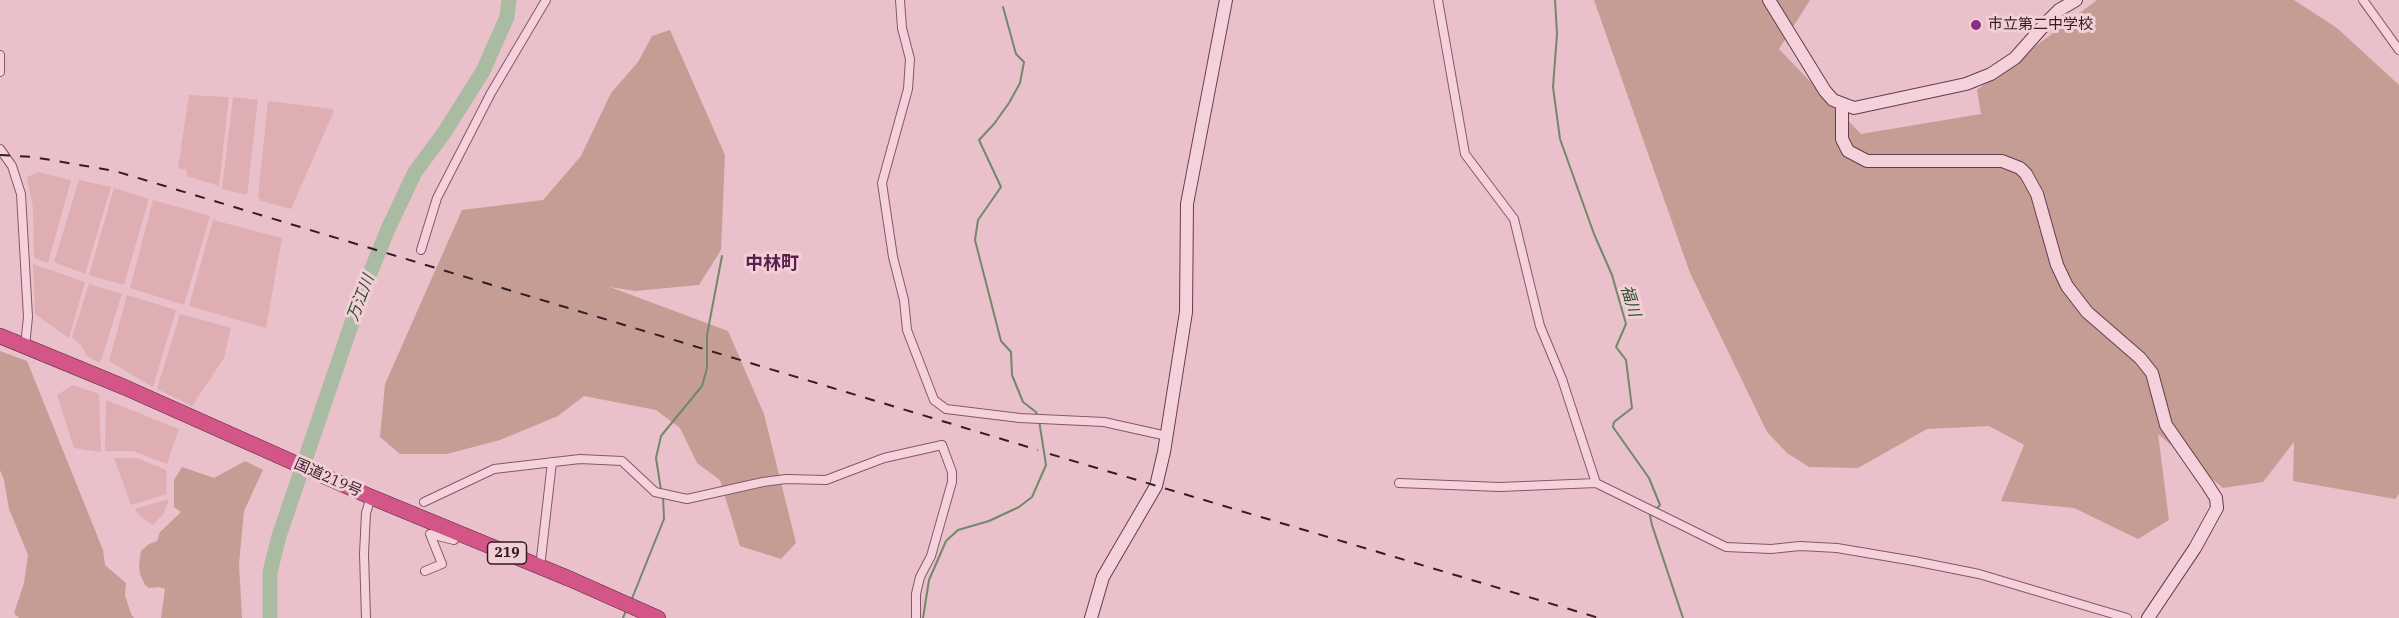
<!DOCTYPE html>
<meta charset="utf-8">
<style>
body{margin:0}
canvas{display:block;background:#eac0ca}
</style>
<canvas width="2399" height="618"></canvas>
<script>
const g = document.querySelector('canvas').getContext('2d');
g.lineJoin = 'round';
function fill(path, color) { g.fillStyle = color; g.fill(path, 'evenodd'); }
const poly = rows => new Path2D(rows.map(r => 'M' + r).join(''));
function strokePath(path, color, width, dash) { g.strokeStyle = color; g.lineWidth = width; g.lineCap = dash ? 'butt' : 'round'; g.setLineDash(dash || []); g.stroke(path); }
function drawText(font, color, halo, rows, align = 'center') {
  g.font = font + ' "IBM Plex Serif","Noto Sans JP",serif'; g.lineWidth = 6; g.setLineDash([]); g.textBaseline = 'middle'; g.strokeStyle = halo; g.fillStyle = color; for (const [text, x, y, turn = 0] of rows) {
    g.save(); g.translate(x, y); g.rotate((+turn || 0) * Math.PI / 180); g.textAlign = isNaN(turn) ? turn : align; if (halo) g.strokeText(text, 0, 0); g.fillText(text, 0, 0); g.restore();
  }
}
fill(poly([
 [189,95,229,97,219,186,187,176,186,170,178,168],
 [233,97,258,100,247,195,222,189],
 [268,101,333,109,334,111,291,209,261,201,258,197],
 [38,172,71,180,48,263,34,258,33,208,27,177],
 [79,180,111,187,85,274,54,262],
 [114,188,149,199,124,285,89,275],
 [153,200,210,216,184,305,130,288],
 [213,220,282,238,266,328,189,306],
 [33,264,85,282,69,338,35,314],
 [89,284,122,294,100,363,87,356,81,345,72,337],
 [127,295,176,310,153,387,109,361],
 [180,314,231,328,224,358,192,406,157,389],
 [73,385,99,394,101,452,74,448,57,395],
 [106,400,179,429,167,464,133,451,105,451],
 [114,458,137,458,166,470,167,494,131,505],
 [169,499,164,513,153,525,140,516,135,509]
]), '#dfaeb3');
fill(poly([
 [1594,0,1810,0,1779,49,1861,134,1981,114,1977,90,2097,0,2294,0,2337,28,2399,85,2399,494,2395,499,2293,481,2294,442,2263,482,2223,488,2158,434,2169,520,2138,539,2074,508,2001,501,2024,445,1989,426,1927,429,1858,468,1809,467,1787,453,1767,432,1690,273],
 [670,30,725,155,721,250,699,285,635,291,610,287,728,331,764,414,796,543,781,559,740,546,720,480,697,463,680,428,656,410,584,396,558,416,500,440,447,454,400,454,380,437,385,384,462,210,543,200,581,156,611,93,638,62,652,36],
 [0,351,27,361,103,550,105,565,126,583,125,595,131,614,134,618,19,618,14,613,24,583,28,555,9,509,4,480,0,470],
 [245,461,263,470,244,511,239,564,242,618,161,618,165,589,159,587,149,588,145,585,140,574,139,565,141,551,149,544,157,541,160,532,181,512,174,507,174,480,182,467,214,478]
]), '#c69d95');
strokePath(poly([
 [1555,0,1557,34,1553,87,1560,139,1594,234,1612,275,1626,324,1616,347,1626,360,1632,408,1614,422,1613,427,1649,478,1660,505,1656,509],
 [1003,7,1016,54,1024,62,1020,83,1009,103,994,124,979,140,1001,187,978,220,975,240,1001,341,1011,352,1012,375,1023,402,1036,412,1037,415],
 [661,490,656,458,661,436,702,386,707,368,707,335,722,256],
 [1653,514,1650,516,1652,525,1683,618],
 [631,601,664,519,663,496],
 [623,618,626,611],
 [923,618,929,580,946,541,958,530,989,521,1019,507,1032,497,1046,465,1039,420]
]), '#71896b', 2);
strokePath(poly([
 [270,618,270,572,279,536,362,293,388,229,415,172,444,133,483,71,507,17,509,0]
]), '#a9bca2', 15);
const street = poly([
 [900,0,902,28,910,59,908,89,882,183,893,257,904,300,907,330,934,400,946,409,1020,418,1104,422,1167,436],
 [1438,0,1465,154,1514,219,1540,326,1562,379,1596,483],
 [2363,0,2399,50],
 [0,55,0,72],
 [0,149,12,166,21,194,28,317,25,346],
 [421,250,437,198,491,93,546,0],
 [1399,483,1500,487,1596,483,1726,547,1771,549,1800,546,1837,548,1914,561,1979,574,2127,618],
 [424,502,494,469,580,459,622,461,655,492,687,499,763,482,786,479,826,480,884,458,942,445,952,472,952,482,931,556,920,577,916,594,916,618],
 [540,567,552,462],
 [425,571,442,564,430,534,454,540,459,533],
 [366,618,364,554,366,513,371,497]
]);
const secondary = poly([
 [1769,0,1825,91,1833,100,1854,108,1966,84,1991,74,2015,58,2047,22,2059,10,2076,0],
 [1842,105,1842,139,1848,151,1867,161,2002,161,2020,168,2026,174,2037,194,2057,265,2067,286,2087,312,2140,358,2152,373,2166,425,2207,484,2216,498,2217,508,2195,548,2148,618],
 [1091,618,1103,577,1156,486,1164,452,1186,312,1187,204,1226,0]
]);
const highway = poly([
 [0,336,124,387,371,497,570,579,658,618]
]);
strokePath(street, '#81596a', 10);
strokePath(secondary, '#633d4e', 14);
strokePath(highway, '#4f2d3e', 16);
strokePath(street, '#f5d2db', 8);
strokePath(secondary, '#f5d2db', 12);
strokePath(highway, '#d45587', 15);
strokePath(poly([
 [0,155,33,157,115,171,1038,450],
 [1050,454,1599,618]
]), '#321d26', 2, [10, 10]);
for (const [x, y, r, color] of [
 [1976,25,6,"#8b2e88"]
]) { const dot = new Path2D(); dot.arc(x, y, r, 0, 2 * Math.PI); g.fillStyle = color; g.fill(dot); strokePath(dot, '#f2ced7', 2); }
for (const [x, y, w] of [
 [507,553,39]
]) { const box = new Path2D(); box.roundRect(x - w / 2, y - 11, w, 22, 4.5); g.fillStyle = '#f2ced7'; g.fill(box); strokePath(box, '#321d26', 1.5); }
drawText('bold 14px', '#321d26', null, [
 ["219",507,553]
]);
drawText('15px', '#321d26', '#f2ced7', [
 ["市立第二中学校",1988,25]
], 'left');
drawText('15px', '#321d26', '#f2ced7', [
 ["国道219号",328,478,24]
]);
drawText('italic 16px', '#2d502d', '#f2ced7', [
 ["万江川",361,298,-69],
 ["福川",1630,301,73]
]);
drawText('bold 18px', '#5b1f4c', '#f2ced7', [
 ["中林町",772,264]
]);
</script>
